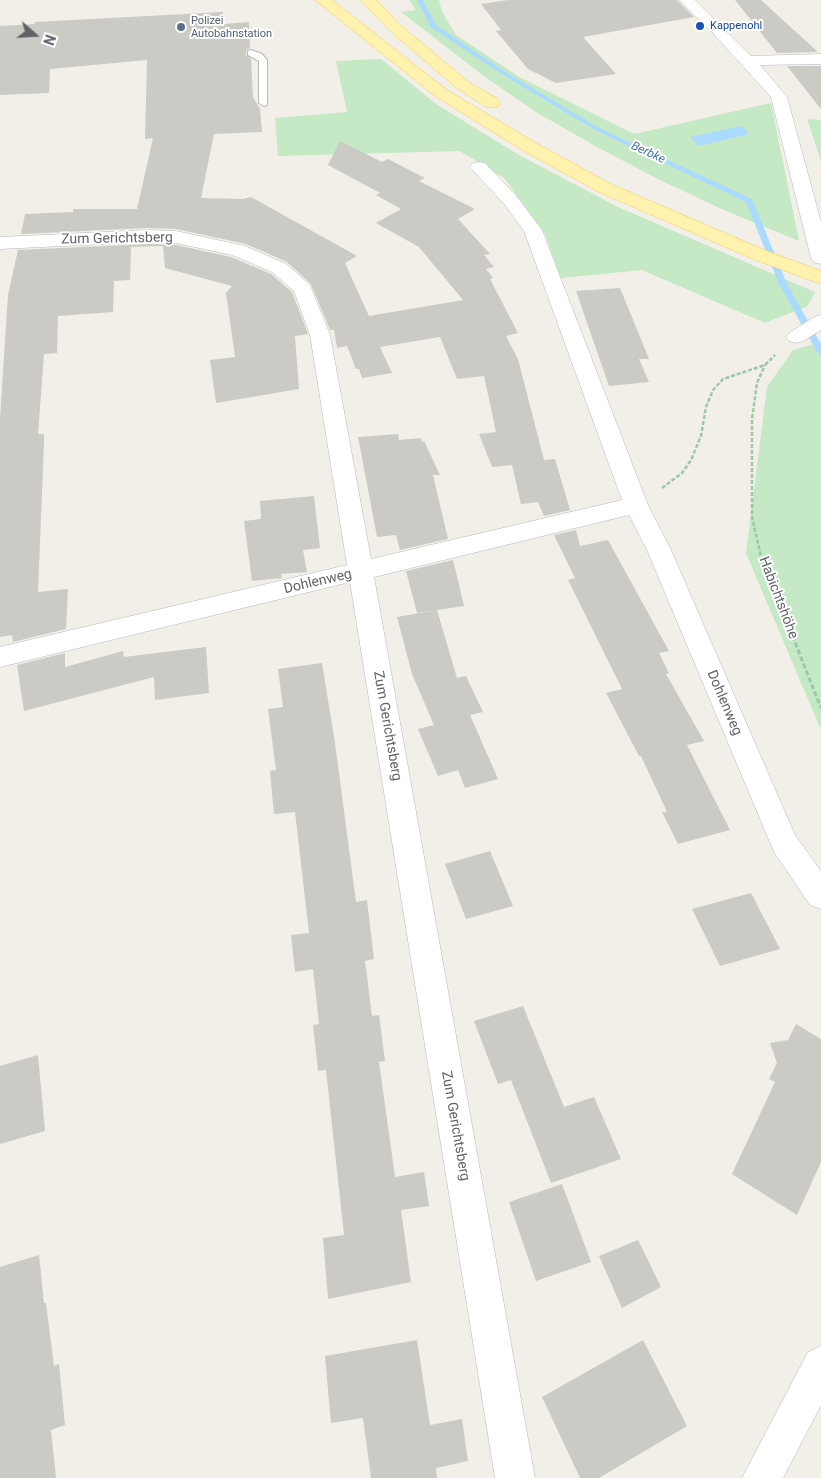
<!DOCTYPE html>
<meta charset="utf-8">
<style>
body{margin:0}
#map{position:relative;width:821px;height:1478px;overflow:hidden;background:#f1efe8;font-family:Roboto,sans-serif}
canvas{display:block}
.north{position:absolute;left:10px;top:10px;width:50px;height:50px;-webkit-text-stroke:4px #fff;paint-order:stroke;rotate:109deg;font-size:14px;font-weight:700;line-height:20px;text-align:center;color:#5f6368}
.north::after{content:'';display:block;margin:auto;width:18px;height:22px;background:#5f6368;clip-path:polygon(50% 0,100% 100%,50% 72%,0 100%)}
</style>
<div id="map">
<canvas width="821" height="1478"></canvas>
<div class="north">N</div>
</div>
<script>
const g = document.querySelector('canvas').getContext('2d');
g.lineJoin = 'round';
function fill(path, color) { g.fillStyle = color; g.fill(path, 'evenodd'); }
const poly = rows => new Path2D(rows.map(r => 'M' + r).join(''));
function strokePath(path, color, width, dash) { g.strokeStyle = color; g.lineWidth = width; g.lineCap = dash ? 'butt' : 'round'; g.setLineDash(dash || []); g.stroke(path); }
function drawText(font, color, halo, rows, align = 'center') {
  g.font = font + ' Roboto,sans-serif'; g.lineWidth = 4; g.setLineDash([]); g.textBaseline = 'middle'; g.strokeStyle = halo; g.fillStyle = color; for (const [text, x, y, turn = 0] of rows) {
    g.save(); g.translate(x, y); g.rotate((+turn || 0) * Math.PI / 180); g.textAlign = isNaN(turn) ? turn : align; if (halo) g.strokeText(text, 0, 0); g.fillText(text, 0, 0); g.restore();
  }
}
fill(poly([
 [409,0,439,0,442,12,456,35,521,78,634,134,771,103,799,241,726,211,658,179,597,147,536,112,484,76,401,12,416,10],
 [381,59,436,104,519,155,618,207,815,292,808,306,765,323,642,270,561,278,545,234,504,178,460,151,278,156,275,118,347,112,336,61],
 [807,119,821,120,821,161],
 [821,342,821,730,746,553,767,387,793,350]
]), '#c5e8c5');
fill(poly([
 [742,126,749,134,698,146,690,137]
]), '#aadaff');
fill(poly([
 [417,0,423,0,436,25,504,71,599,128,752,199,787,284,821,344,821,355,817,352,779,284,746,202,595,130,500,73,431,27,417,0]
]), '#aadaff');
fill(poly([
 [508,0,677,0,694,17,583,37,616,74,556,83,528,69,496,31,501,30,481,4],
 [735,0,761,0,818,52,777,53],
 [223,12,224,24,249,22,250,48,246,50,246,55,251,59,253,97,260,109,262,132,214,134,201,198,243,199,251,197,357,256,345,263,369,316,463,300,419,247,376,223,401,209,376,195,380,193,328,165,340,141,382,162,388,159,425,178,419,181,475,209,458,219,490,254,484,255,494,267,486,269,493,278,490,279,518,333,506,336,518,359,544,460,555,459,570,510,544,516,538,502,521,504,512,465,492,467,479,434,496,432,484,376,457,379,440,337,380,347,392,373,362,378,359,369,356,369,347,346,337,348,334,330,330,330,311,284,287,262,246,244,176,229,147,228,21,234,25,214,73,212,73,209,137,209,153,138,145,139,147,60,50,69,49,93,0,95,0,26,34,24,35,22],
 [787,66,821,66,821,109],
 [147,244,176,245,231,257,271,274,292,292,308,334,295,336,299,389,216,403,210,360,235,357,226,293,232,286,165,268,163,246,131,247,130,280,114,281,113,312,58,316,57,353,44,354,38,434,44,434,44,443,38,592,68,589,66,629,13,642,12,635,0,637,0,418,8,295,18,250],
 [620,288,649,359,639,359,649,382,609,386,576,291],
 [398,434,399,440,421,438,422,442,424,441,440,475,433,475,448,539,400,550,396,535,377,537,358,437],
 [314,496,320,548,303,550,307,572,281,574,282,578,252,581,244,521,261,519,260,501],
 [576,530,580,546,608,540,669,651,659,653,669,673,666,674,704,741,687,745,730,830,678,844,662,812,667,812,641,756,639,756,606,693,622,689,568,580,575,578,554,535],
 [453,560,464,606,417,613,406,571],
 [437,610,457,678,466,676,483,712,470,715,498,779,465,788,458,770,438,776,418,729,434,725,412,674,397,617],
 [206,647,209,693,155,700,154,677,24,711,17,665,65,653,65,667,123,651,124,657],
 [322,663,335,743,356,902,367,900,374,959,365,961,372,1016,379,1015,385,1061,379,1062,395,1177,424,1172,429,1206,401,1210,411,1282,328,1299,323,1238,344,1235,326,1070,318,1071,313,1025,319,1024,313,969,295,972,291,935,309,933,295,812,274,814,270,771,276,770,268,709,283,707,278,669],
 [490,851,513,906,466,919,445,864],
 [751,893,780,949,720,966,692,909],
 [523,1006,564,1107,594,1097,621,1159,551,1183,511,1080,498,1084,474,1021],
 [796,1024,821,1039,821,1162,797,1215,732,1174,775,1082,769,1079,777,1063,770,1043,788,1040],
 [38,1055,45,1131,0,1144,0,1066],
 [562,1184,591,1262,536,1281,509,1202],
 [638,1240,661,1287,622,1308,599,1256],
 [39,1255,44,1303,46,1303,54,1366,59,1364,65,1425,51,1430,56,1478,0,1478,0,1267],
 [417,1340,430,1425,462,1419,468,1461,436,1468,437,1478,371,1478,363,1418,331,1423,325,1356],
 [643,1340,687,1426,599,1478,580,1478,542,1397]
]), '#cccac5');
const service = poly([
 [251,50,262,54,267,60,267,105,264,106,259,103,259,61,248,55,248,51,251,50]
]);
const minor = poly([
 [679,0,695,0,751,56,821,54,821,64,760,65,787,97,821,222,821,264,814,262,811,258,771,97,712,32,679,0],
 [479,162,485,163,517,197,542,230,648,505,671,550,795,835,821,871,821,909,810,905,774,852,647,550,629,515,374,577,535,1478,495,1478,350,582,0,667,0,647,347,565,310,335,294,291,272,272,232,255,176,243,147,242,0,249,0,237,147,230,176,231,245,246,286,264,310,285,330,335,371,559,622,500,524,231,505,205,470,167,473,163,479,162],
 [821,315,821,330,803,341,796,343,789,341,786,337,789,333,814,317,821,315],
 [821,1346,821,1405,783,1478,742,1478,808,1352,821,1346]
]);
const primary = poly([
 [315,0,332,0,447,90,536,143,611,184,767,251,821,271,821,284,753,259,599,192,524,151,435,96,315,0],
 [361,0,376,0,400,25,470,83,498,99,500,103,498,107,486,107,458,89,390,31,361,0]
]);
strokePath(service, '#b5b8bc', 2);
strokePath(minor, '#b5b8bc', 1);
strokePath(primary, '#f2c960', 1);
strokePath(poly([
 [662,488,682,473,691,460,701,436,706,407,713,390,723,379,765,365,775,355],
 [762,561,752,517,752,419,757,383,765,365]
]), '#9cc7a9', 2.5, [4, 2]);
strokePath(poly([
 [762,559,821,708]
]), '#9cc7a9', 3, [5, 2.5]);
fill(service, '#fff');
fill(minor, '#fff');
fill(primary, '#fff2af');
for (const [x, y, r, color] of [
 [700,26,5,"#1a4fb4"],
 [181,27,5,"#5c6f8a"]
]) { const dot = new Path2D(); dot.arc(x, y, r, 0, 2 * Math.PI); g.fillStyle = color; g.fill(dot); strokePath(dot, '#fff', 2); }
drawText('11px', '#4e5e75', '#fff', [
 ["Polizei",191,21],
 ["Autobahnstation",191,34]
], 'left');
drawText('11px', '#164399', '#fff', [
 ["Kappenohl",710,26]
], 'left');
drawText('italic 12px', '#4174aa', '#fff', [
 ["Berbke",648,153,25]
]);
drawText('14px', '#5f6368', '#fff', [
 ["Zum Gerichtsberg",117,239,-1],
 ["Dohlenweg",318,582,-13],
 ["Habichtshöhe",778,598,69],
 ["Dohlenweg",724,703,67],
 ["Zum Gerichtsberg",387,726,80],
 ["Zum Gerichtsberg",455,1126,80]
]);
</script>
